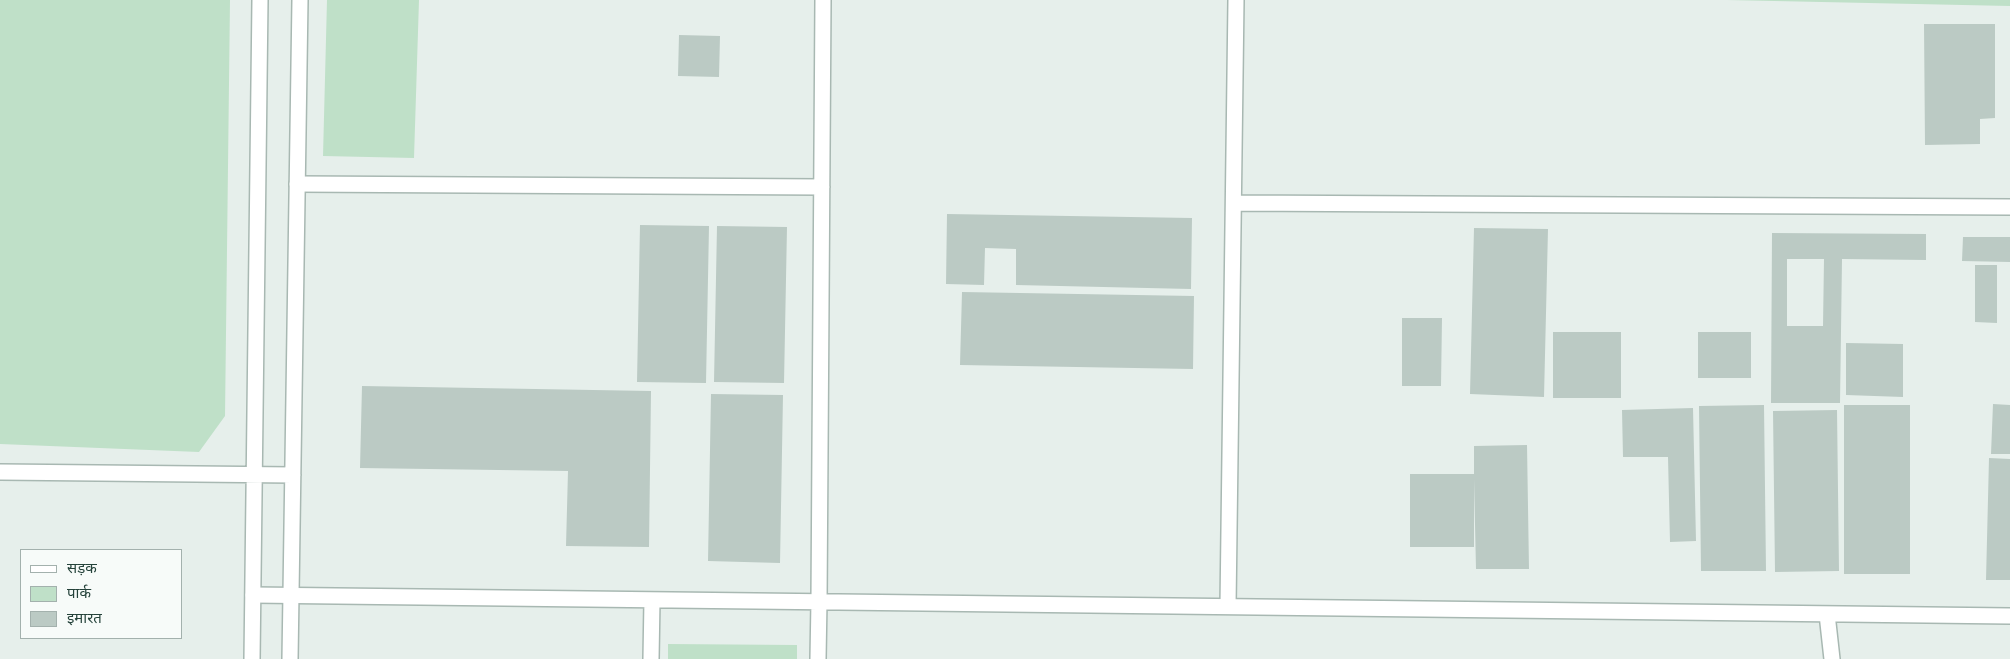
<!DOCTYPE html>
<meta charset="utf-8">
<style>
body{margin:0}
#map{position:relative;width:2010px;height:659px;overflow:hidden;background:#e6efeb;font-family:"Public Sans","Noto Sans Devanagari",sans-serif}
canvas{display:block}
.legend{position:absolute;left:20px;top:549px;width:162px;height:90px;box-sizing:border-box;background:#f7fbf9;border:1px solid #a3b1ad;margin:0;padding:6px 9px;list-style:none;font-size:15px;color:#24423a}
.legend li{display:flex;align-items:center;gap:10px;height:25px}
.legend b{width:25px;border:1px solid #a3b1ad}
</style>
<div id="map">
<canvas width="2010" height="659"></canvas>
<ul class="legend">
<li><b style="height:6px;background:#fff"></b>सड़क</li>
<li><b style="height:14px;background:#bfe0c8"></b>पार्क</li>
<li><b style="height:14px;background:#bbcac4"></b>इमारत</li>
</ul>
</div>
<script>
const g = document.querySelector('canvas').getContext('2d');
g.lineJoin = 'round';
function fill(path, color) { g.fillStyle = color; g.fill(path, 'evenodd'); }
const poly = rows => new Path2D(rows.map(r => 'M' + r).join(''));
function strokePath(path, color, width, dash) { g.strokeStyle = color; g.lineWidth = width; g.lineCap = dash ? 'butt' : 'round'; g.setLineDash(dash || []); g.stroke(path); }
fill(poly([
 [0,0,230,0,225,416,199,452,0,444],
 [327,0,419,0,414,158,323,156],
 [1727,0,2010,0,2010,6],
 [668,644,797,645,797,659,668,659]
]), '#bfe0c8');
fill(poly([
 [1924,24,1995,24,1995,118,1980,119,1980,144,1925,145],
 [679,35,720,36,719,77,678,76],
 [947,214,1192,218,1191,289,1016,285,1016,249,985,248,984,285,946,284],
 [640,225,709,226,706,383,637,382],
 [717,226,787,227,784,383,714,382],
 [1474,228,1548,229,1544,397,1470,394],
 [1772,233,1926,234,1926,260,1842,259,1840,403,1771,403],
 [1787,259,1824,259,1823,326,1787,326],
 [1963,237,2010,237,2010,262,1962,261],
 [1975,265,1997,265,1997,323,1975,322],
 [962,292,1194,296,1193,369,960,365],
 [1402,318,1442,318,1441,386,1402,386],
 [1553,332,1621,332,1621,398,1553,398],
 [1698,332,1751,332,1751,378,1698,378],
 [1846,343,1903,344,1903,397,1846,395],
 [362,386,651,391,649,547,566,546,568,471,360,468],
 [711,394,783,395,780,563,708,561],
 [1993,404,2010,405,2010,454,1991,454],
 [1764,405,1766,571,1701,571,1699,406],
 [1844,405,1910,405,1910,574,1844,574],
 [1693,408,1696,541,1670,542,1668,457,1623,457,1622,410],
 [1837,410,1839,571,1775,572,1773,411],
 [1527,445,1529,569,1476,569,1474,479,1474,547,1410,547,1410,474,1474,474,1474,446],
 [1989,458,2010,459,2010,580,1986,580]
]), '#bbcac4');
const service = poly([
 [297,184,822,187],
 [1234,203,2010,207],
 [819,601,823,0],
 [1228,606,1236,0]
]);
const minor = poly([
 [253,595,2010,616],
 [1827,614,1832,659],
 [651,659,652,600],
 [818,659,819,601]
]);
const tertiary = poly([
 [0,472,293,475],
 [252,659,260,0],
 [290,659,300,0]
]);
strokePath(service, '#a8b8b2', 18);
strokePath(minor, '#a8b8b2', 18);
strokePath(tertiary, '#a8b8b2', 18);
strokePath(service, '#fff', 15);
strokePath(minor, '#fff', 15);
strokePath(tertiary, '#fff', 15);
</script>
